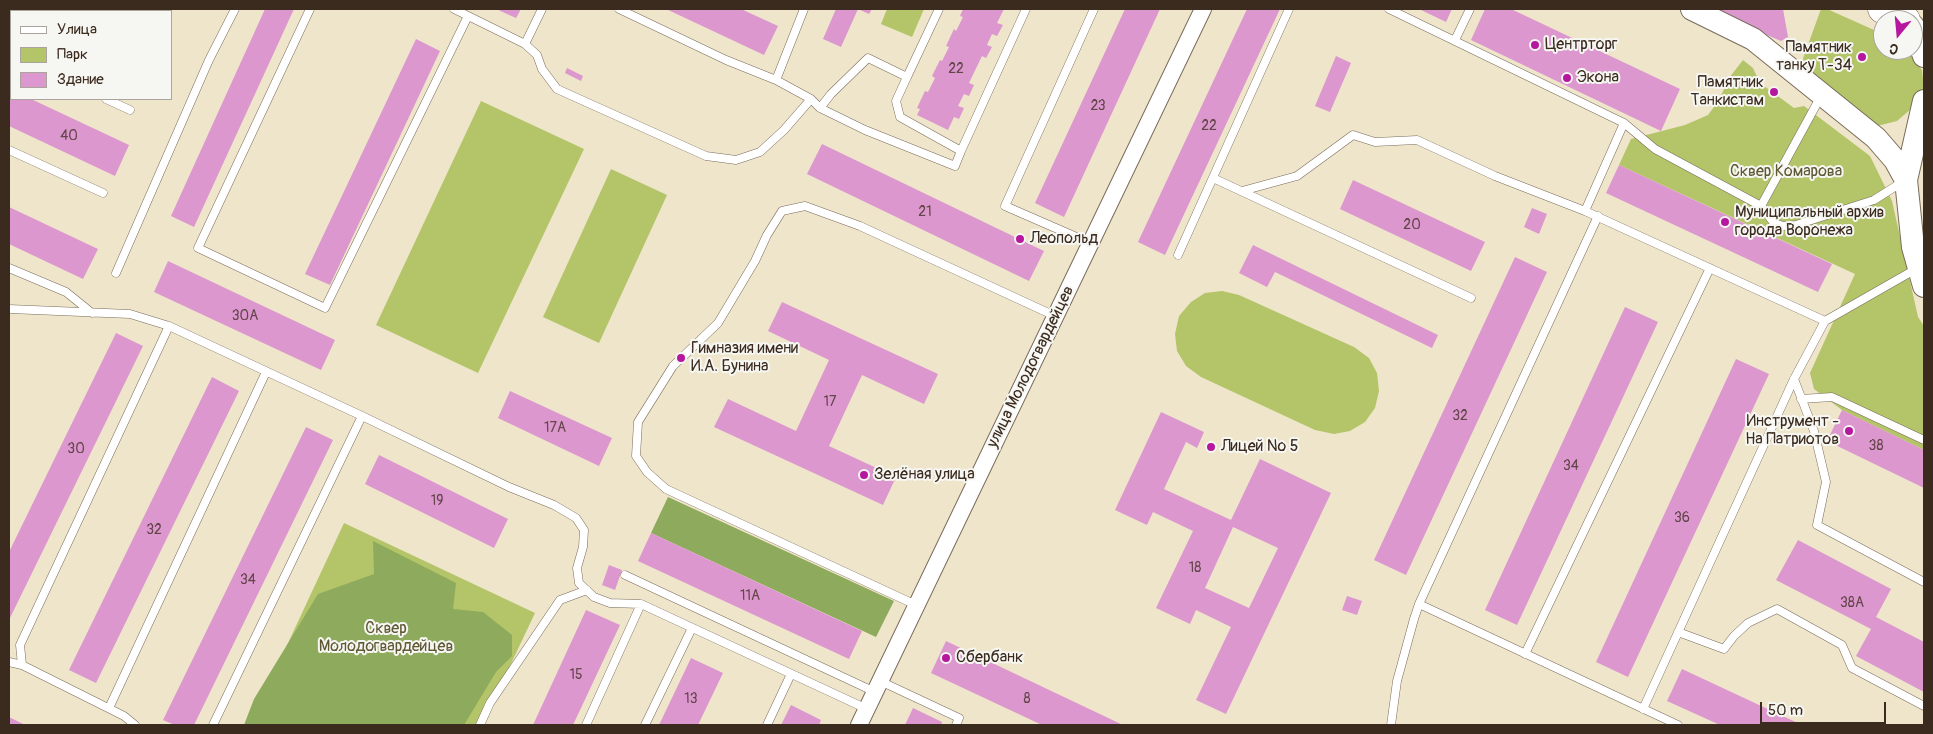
<!DOCTYPE html>
<meta charset="utf-8">
<style>
body{margin:0}
#map{position:relative;width:1933px;height:734px;overflow:hidden;background:#efe5cb;font-family:Pangolin,sans-serif}
canvas{display:block}
.frame{position:absolute;inset:0;border:10px solid #3b2a1e;pointer-events:none}
.legend{position:absolute;left:10px;top:10px;width:162px;height:90px;box-sizing:border-box;background:#f6f6f2;border:1px solid #aba49d;margin:0;padding:6px 9px;list-style:none;font-size:15px;color:#3b2a1e}
.legend li{display:flex;align-items:center;gap:10px;height:25px}
.legend b{width:25px;border:1px solid #aba49d}
.north{position:absolute;left:1873px;top:10px;width:50px;height:50px;box-sizing:border-box;background:#f6f6f2;border:1px solid #aba49d;border-radius:50%;rotate:197deg;font-size:14px;font-weight:700;line-height:20px;text-align:center;color:#3b2a1e}
.north::after{content:'';display:block;margin:auto;width:18px;height:22px;background:#b5179e;clip-path:polygon(50% 0,100% 100%,50% 72%,0 100%)}
.scale{position:absolute;left:1760px;top:702px;width:126px;height:22px;box-sizing:border-box;border:2px solid #3b2a1e;border-top:0;padding-left:6px;font-size:15px;line-height:18px;white-space:nowrap;color:#3b2a1e;-webkit-text-stroke:4px #f6f6f2;paint-order:stroke}
</style>
<div id="map">
<canvas width="1933" height="734"></canvas>
<div class="frame"></div>
<ul class="legend">
<li><b style="height:6px;background:#fff"></b>Улица</li>
<li><b style="height:14px;background:#b3c568"></b>Парк</li>
<li><b style="height:14px;background:#dc97ce"></b>Здание</li>
</ul>
<div class="north">С</div>
<div class="scale">50 m</div>
</div>
<script>
const g = document.querySelector('canvas').getContext('2d');
g.lineJoin = 'round';
function fill(path, color) { g.fillStyle = color; g.fill(path, 'evenodd'); }
const poly = rows => new Path2D(rows.map(r => 'M' + r).join(''));
function strokePath(path, color, width, dash) { g.strokeStyle = color; g.lineWidth = width; g.lineCap = dash ? 'butt' : 'round'; g.setLineDash(dash || []); g.stroke(path); }
function drawText(font, color, halo, rows, align = 'center') {
  g.font = font + ' Pangolin,sans-serif'; g.lineWidth = 4; g.setLineDash([]); g.textBaseline = 'middle'; g.strokeStyle = halo; g.fillStyle = color; for (const [text, x, y, turn = 0] of rows) {
    g.save(); g.translate(x, y); g.rotate((+turn || 0) * Math.PI / 180); g.textAlign = isNaN(turn) ? turn : align; if (halo) g.strokeText(text, 0, 0); g.fillText(text, 0, 0); g.restore();
  }
}
fill(poly([
 [887,9,924,9,912,37,881,24],
 [1821,9,1827,9,1883,34,1883,50,1907,50,1922,70,1924,89,1918,103,1897,121,1873,127,1801,64],
 [1743,60,1753,68,1760,83,1794,108,1804,106,1870,156,1892,201,1918,317,1924,326,1924,450,1842,410,1814,389,1810,373,1855,274,1619,165,1631,139,1685,125,1708,115,1719,100,1729,78],
 [481,101,584,149,478,373,376,325],
 [611,169,667,195,599,343,543,317],
 [1222,291,1239,295,1354,347,1369,358,1377,373,1379,391,1375,408,1365,422,1350,431,1334,434,1315,430,1201,377,1186,366,1177,351,1175,334,1179,316,1191,302,1205,293],
 [344,523,535,613,482,725,268,725,253,718]
]), '#b3c568');
fill(poly([
 [668,497,894,601,876,637,651,533],
 [373,541,456,583,453,609,483,612,512,635,512,656,496,672,464,725,244,725,254,699,318,594,374,574]
]), '#8eaa5c');
fill(poly([
 [10,9,84,9,90,11,9,11],
 [265,9,294,9,194,227,171,216],
 [496,9,521,9,516,18],
 [666,9,741,9,778,26,764,55],
 [836,9,872,9,869,14,858,9,841,47,823,39],
 [963,9,1004,9,997,23,1003,25,997,36,992,34,987,45,992,47,986,58,982,56,969,83,974,85,969,96,964,94,958,106,964,108,959,119,954,117,948,130,917,115,920,109,917,108,925,91,928,92,935,78,932,76,940,60,942,61,949,47,946,46,954,29,956,31,963,17,960,16],
 [1125,9,1160,9,1064,217,1035,203],
 [1247,9,1280,9,1165,255,1138,242],
 [1419,9,1452,9,1446,22],
 [1485,9,1511,9,1680,89,1661,131,1471,40],
 [1706,9,1783,9,1788,37,1781,41],
 [416,39,440,51,330,285,305,274],
 [1336,56,1351,63,1330,112,1315,106],
 [567,68,583,76,581,81,565,73],
 [9,88,11,90,11,99,31,99,129,145,115,176,9,126],
 [822,144,1044,251,1029,281,807,174],
 [1619,165,1832,264,1818,292,1606,193],
 [1353,180,1485,242,1471,271,1340,209],
 [9,207,98,249,83,279,9,244],
 [1532,208,1547,214,1539,234,1524,227],
 [1253,245,1438,335,1432,348,1275,272,1267,287,1239,273],
 [1515,257,1547,272,1406,575,1374,560],
 [168,261,335,340,321,370,154,292],
 [782,302,938,374,924,404,862,375,829,446,896,477,883,505,714,427,728,399,796,431,829,360,768,331],
 [1625,307,1658,322,1517,625,1485,610],
 [116,333,143,346,9,620,9,552],
 [1736,359,1769,374,1628,677,1596,662],
 [212,377,239,391,96,683,69,670],
 [510,391,612,438,599,466,498,418],
 [1842,410,1924,450,1924,488,1827,441],
 [1161,412,1204,432,1197,448,1186,442,1164,489,1231,520,1260,459,1331,493,1226,714,1196,700,1231,627,1196,610,1190,624,1156,608,1193,531,1153,512,1147,525,1115,510],
 [1233,527,1278,548,1249,608,1205,588],
 [306,427,333,440,194,725,175,725,163,720],
 [379,455,508,519,494,548,365,484],
 [651,533,862,631,849,659,638,561],
 [1798,540,1891,589,1876,617,1924,642,1924,692,1856,656,1871,629,1776,580],
 [609,565,622,570,615,590,602,585],
 [1347,596,1362,601,1357,615,1342,610],
 [586,610,620,625,573,725,533,725],
 [946,641,1123,725,1042,725,931,673],
 [691,658,723,673,698,725,659,725],
 [1682,669,1802,725,1720,725,1667,701],
 [791,705,821,720,819,725,781,725],
 [913,708,942,722,941,725,905,725],
 [9,717,25,725,9,725]
]), '#dc97ce');
const lane = poly([
 [310,9,198,248,325,308,468,16],
 [454,9,525,44,542,9],
 [619,9,726,60,776,80,811,99,820,108,865,130,955,166,961,151],
 [1389,9,1624,123,1655,149,1761,206,1821,96],
 [1455,40,1470,9],
 [525,44,537,55,542,69,557,89,706,156,736,160,760,152,784,130,811,99],
 [9,54,11,56],
 [907,77,896,101,900,117,961,151,1026,9],
 [776,80,804,9],
 [106,99,130,110],
 [820,108,831,94,868,58,907,77,939,9],
 [1624,123,1585,211,1825,321],
 [9,150,103,193],
 [1213,178,1471,298],
 [1242,191,1297,176,1353,135,1375,142,1417,140,1495,176,1585,211],
 [1761,206,1774,223,1783,226,1796,225,1874,200,1904,181],
 [1090,243,1005,206,1094,9],
 [1178,255,1289,9],
 [9,268,66,292,92,313],
 [116,273,209,60,235,9],
 [9,309,130,314,169,326,362,416,509,487,554,505,576,518,584,530,583,547,577,568,579,583,594,597,610,603,641,604,586,725],
 [1794,379,1814,431,1826,482,1817,525,1924,582],
 [1801,399,1832,397,1924,440],
 [625,575,875,692],
 [641,604,867,709],
 [1419,604,1678,725],
 [916,605,666,489,647,472,636,456,638,422,673,366,718,323,755,261,767,235,782,211,805,206,860,226,1055,316],
 [1678,632,1724,649,1734,636,1748,623,1777,609,1842,645,1852,668,1924,706],
 [1525,654,1710,268],
 [9,662,22,665],
 [880,681,959,718,956,725],
 [109,708,266,372],
 [1643,709,1794,379,1825,321,1916,269],
 [135,725,124,716,22,665,20,645,169,326],
 [213,725,362,416],
 [480,725,490,703,560,600,587,590],
 [645,725,692,628],
 [767,725,791,674],
 [1391,725,1397,681,1414,619,1419,604,1598,216]
]);
const street = poly([
 [859,725,1203,9]
]);
const secondary = poly([
 [1692,9,1753,39,1876,138,1895,160,1906,180,1913,247,1924,286],
 [1913,26,1924,56],
 [1906,180,1924,101]
]);
const highway = poly([
 [1882,9,1906,20]
]);
strokePath(lane, '#7a6b5b', 9);
strokePath(street, '#7a6b5b', 18);
strokePath(secondary, '#7a6b5b', 24);
strokePath(highway, '#7a6b5b', 29);
strokePath(lane, '#fff', 8);
strokePath(street, '#fff', 16);
strokePath(secondary, '#fff', 22);
strokePath(highway, '#fff', 28);
for (const [x, y, r, color] of [
 [1535,45,5,"#b5179e"],
 [1862,57,5,"#b5179e"],
 [1567,78,5,"#b5179e"],
 [1774,92,5,"#b5179e"],
 [1725,222,5,"#b5179e"],
 [1020,239,5,"#b5179e"],
 [681,358,5,"#b5179e"],
 [1849,431,5,"#b5179e"],
 [1211,447,5,"#b5179e"],
 [864,475,5,"#b5179e"],
 [946,658,5,"#b5179e"]
]) { const dot = new Path2D(); dot.arc(x, y, r, 0, 2 * Math.PI); g.fillStyle = color; g.fill(dot); strokePath(dot, '#f6f6f2', 2); }
drawText('14px', '#63454a', null, [
 ["22",956,69],
 ["23",1098,106],
 ["22",1209,126],
 ["40",69,136],
 ["21",925,212],
 ["20",1412,225],
 ["30А",245,316],
 ["17",830,402],
 ["32",1460,416],
 ["17А",555,428],
 ["38",1876,446],
 ["30",76,449],
 ["34",1571,466],
 ["19",437,501],
 ["36",1682,518],
 ["32",154,530],
 ["18",1195,568],
 ["34",248,580],
 ["11А",750,596],
 ["38А",1852,603],
 ["15",576,675],
 ["13",691,699],
 ["8",1027,699]
]);
drawText('16px', '#3b2a1e', '#f6f6f2', [
 ["Центрторг",1545,45],
 ["Памятник",1852,48,"right"],
 ["танку Т-34",1852,66,"right"],
 ["Экона",1577,78],
 ["Памятник",1764,83,"right"],
 ["Танкистам",1764,101,"right"],
 ["Муниципальный архив",1735,213],
 ["города Воронежа",1735,231],
 ["Леопольд",1030,239],
 ["Гимназия имени",691,349],
 ["И.А. Бунина",691,367],
 ["Инструмент -",1839,422,"right"],
 ["На Патриотов",1839,440,"right"],
 ["Лицей № 5",1221,447],
 ["Зелёная улица",874,475],
 ["Сбербанк",956,658]
], 'left');
drawText('16px', '#5f5834', '#f6f6f2', [
 ["Сквер Комарова",1786,172],
 ["Сквер",386,629],
 ["Молодогвардейцев",386,647]
]);
drawText('16px', '#3b2a1e', '#f6f6f2', [
 ["улица Молодогвардейцев",1031,367,-64]
]);
</script>
